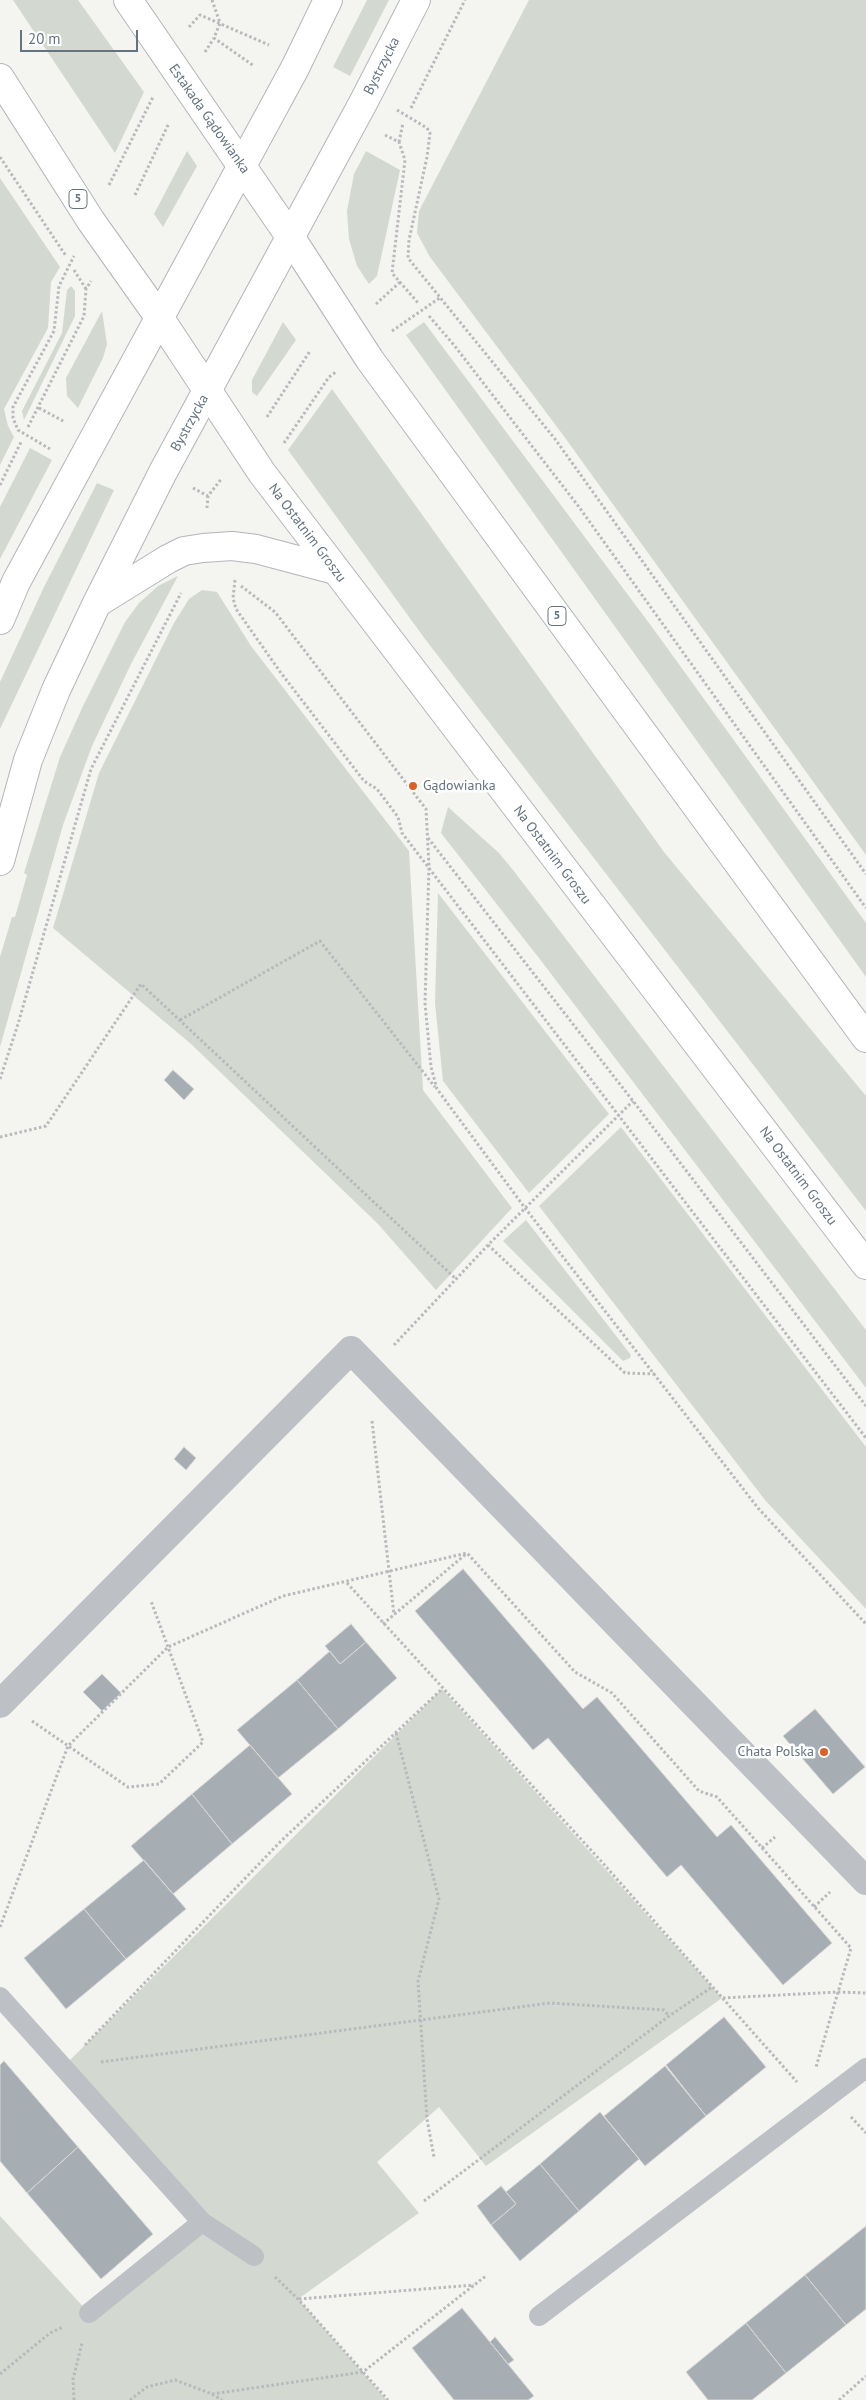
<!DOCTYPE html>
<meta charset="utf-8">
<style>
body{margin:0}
#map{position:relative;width:866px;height:2400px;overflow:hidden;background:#f4f4f0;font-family:"PT Sans",sans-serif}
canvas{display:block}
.scale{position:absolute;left:20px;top:30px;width:118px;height:22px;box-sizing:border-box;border:2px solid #647281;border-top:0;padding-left:6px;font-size:15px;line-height:18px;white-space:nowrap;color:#647281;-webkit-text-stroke:4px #fff;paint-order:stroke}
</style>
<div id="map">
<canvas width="866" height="2400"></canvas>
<div class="scale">20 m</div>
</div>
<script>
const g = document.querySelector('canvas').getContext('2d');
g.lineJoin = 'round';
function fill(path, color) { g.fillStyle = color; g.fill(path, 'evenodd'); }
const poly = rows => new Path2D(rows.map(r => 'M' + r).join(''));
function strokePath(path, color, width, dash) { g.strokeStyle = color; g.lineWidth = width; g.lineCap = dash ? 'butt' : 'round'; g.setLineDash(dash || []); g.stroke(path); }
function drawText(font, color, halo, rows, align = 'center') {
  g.font = font + ' "PT Sans",sans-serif'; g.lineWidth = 5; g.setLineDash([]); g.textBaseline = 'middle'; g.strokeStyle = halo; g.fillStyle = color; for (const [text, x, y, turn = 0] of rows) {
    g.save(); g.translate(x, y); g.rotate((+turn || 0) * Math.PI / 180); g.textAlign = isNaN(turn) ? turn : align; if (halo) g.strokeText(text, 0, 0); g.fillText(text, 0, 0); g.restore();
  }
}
fill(poly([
 [13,0,78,0,144,92,115,153],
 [367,0,389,0,350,76,333,67],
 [529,0,866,0,866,855,563,435,430,257,417,233,419,211],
 [187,151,197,166,163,227,154,214],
 [366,151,400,170,377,276,369,284,357,266,349,239,347,211,354,174],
 [0,178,60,267,51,282,48,328,4,409,8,426,14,437,0,465],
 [71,286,75,291,75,316,24,420,22,411,62,333,67,290],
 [102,311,107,344,103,358,78,408,67,396,66,378],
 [283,322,296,340,257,396,252,392,252,380],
 [424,322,652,627,866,923,866,977,406,335],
 [332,389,664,852,866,1096,866,1211,425,639,288,450],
 [30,448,52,460,0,559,0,507],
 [97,483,114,490,0,729,0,682,44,587],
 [178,576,131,664,92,746,63,825,0,1047,0,957,12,917,15,917,27,875,24,873,60,757,83,706,125,622,139,603,158,586],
 [202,590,217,592,251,646,409,851,423,1090,512,1208,436,1290,378,1224,191,1044,53,928,99,773,174,623,189,599],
 [448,807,499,853,513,870,866,1330,866,1388,542,962,441,833],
 [438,893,609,1114,529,1193,443,1081,435,1003],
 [621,1127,866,1447,866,1609,765,1500,539,1206],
 [526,1220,631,1355,630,1358,623,1361,503,1241],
 [442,1689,722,1998,486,2166,439,2107,377,2162,419,2213,298,2299,387,2400,0,2400,0,2216,89,2313,202,2223,63,2067]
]), '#d3d9d0');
const building = poly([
 [173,1070,194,1089,184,1100,164,1080,173,1070],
 [184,1447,196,1458,186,1470,174,1459,184,1447],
 [463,1569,583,1709,597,1697,717,1837,731,1825,832,1943,783,1985,681,1865,667,1877,548,1738,533,1750,415,1611,463,1569],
 [351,1624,366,1642,340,1664,325,1646,351,1624],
 [366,1642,397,1678,338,1729,297,1680,330,1651,340,1664,366,1642],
 [102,1674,121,1693,102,1711,83,1692,102,1674],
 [297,1680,338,1729,278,1778,237,1730,297,1680],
 [815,1709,865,1767,833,1794,783,1736,815,1709],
 [250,1745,292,1794,232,1844,192,1794,250,1745],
 [192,1794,232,1844,173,1894,131,1846,192,1794],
 [144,1860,186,1909,126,1959,84,1909,144,1860],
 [84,1909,126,1959,66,2009,24,1958,84,1909],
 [724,2017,766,2067,706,2116,666,2065,724,2017],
 [4,2061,78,2147,27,2193,0,2161,0,2065,4,2061],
 [665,2066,706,2116,645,2166,604,2116,665,2066],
 [600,2112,639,2159,579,2211,540,2164,600,2112],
 [78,2147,153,2234,101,2279,27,2193,78,2147],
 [540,2164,579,2211,520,2261,491,2225,516,2204,506,2192,540,2164],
 [501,2186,516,2204,491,2225,477,2206,501,2186],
 [866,2226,866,2309,846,2325,805,2275,866,2226],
 [805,2275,846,2325,786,2373,746,2323,805,2275],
 [462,2308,534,2396,528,2400,454,2400,412,2348,462,2308],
 [746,2323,786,2373,752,2400,708,2400,686,2372,746,2323],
 [495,2337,514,2360,508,2364,490,2342,495,2337]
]);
fill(building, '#a6adb3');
strokePath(building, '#d5d6d3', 1);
const secondary = poly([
 [97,603,168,559,184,551,203,548,232,546,256,549,335,570],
 [0,620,16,582,295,68,328,0],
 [0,861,28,760,56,690,97,603,163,472,363,103,416,0]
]);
const primary = poly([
 [128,0,291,238,370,360,866,1038],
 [0,78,91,221,159,317,262,473,866,1265]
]);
strokePath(secondary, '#b2b6bb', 30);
strokePath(primary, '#b2b6ba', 30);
strokePath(poly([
 [212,0,220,23,214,38,254,66],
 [189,27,200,15,269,45],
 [205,52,214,38],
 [411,108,465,0],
 [397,110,427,128,430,133,427,157,409,240,408,258,555,439,866,874],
 [385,135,399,142,405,160,392,273,419,304],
 [399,142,403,123],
 [0,157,66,256],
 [109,185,153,97],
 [135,195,169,123],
 [74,270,86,289],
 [376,304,400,282],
 [429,316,454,345,579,507,866,908],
 [392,331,441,297],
 [39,408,65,422],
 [267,417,310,351],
 [28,427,84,316,86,289,91,281],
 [284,443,329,377,336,372],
 [50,449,18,430,13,418,13,407,54,331,59,286,74,256],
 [0,485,21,442],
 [193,488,208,496],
 [207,508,208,496,222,478],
 [235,580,233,598,236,609,281,673,364,781,377,789,398,817,402,833,866,1438],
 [241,586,275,612,426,809,429,866,425,1003,431,1067,437,1089,525,1208,758,1508,866,1624],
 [428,838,633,1101,866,1406],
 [180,1020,320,941,435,1087],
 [0,1079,18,1024,91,769,181,593],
 [0,1137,46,1126,141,984,456,1279],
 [488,1245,625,1373,655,1374],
 [394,1345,488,1245,633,1101],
 [372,1421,394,1615],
 [347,1583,600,1860,797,2082],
 [383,1624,466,1554],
 [32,1721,128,1787,159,1784,203,1742,151,1601],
 [396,1733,439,1899,418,1981,427,2119,434,2157],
 [762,1848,775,1837],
 [814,1907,830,1892],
 [0,1927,68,1746,168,1647,283,1596,467,1553,575,1672,612,1693,699,1791,717,1797,851,1948,816,2067],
 [723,1998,838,1992,866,1993],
 [85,2045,281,1841,442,1689],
 [101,2062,550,2003,664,2010,669,2016],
 [851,2117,866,2133],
 [424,2201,669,2016,712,1987],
 [275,2277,298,2299,388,2400],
 [299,2299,474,2285],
 [0,2374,50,2333,63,2327],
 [212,2394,363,2372,487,2275],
 [74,2400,73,2379,82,2343],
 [130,2400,147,2387,175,2380,212,2394,222,2400],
 [839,2400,866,2376]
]), '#b7b9bc', 3, [2.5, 2.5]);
strokePath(poly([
 [0,1997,202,2222,254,2256],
 [89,2313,202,2222],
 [539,2316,866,2068]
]), '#bdc0c4', 20);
strokePath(poly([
 [0,1704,351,1350,866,1881]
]), '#bdc0c4', 28);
strokePath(secondary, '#fff', 28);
strokePath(primary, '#fff', 28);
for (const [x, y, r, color] of [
 [413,786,5,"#df6025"],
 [824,1752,5,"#df6025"]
]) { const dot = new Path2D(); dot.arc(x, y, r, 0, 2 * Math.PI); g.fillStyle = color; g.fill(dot); strokePath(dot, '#fff', 2); }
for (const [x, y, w] of [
 [78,199,18],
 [557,616,18]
]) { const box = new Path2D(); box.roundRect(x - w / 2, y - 9.5, w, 19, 4); g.fillStyle = '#fff'; g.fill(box); strokePath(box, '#647281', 1); }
drawText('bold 12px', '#647281', null, [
 ["5",78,199],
 ["5",557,616]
]);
drawText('14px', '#647281', '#fff', [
 ["Bystrzycka",382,66,-63],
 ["Estakada Gądowianka",209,119,55],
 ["Bystrzycka",190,423,-61],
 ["Na Ostatnim Groszu",307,533,53],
 ["Na Ostatnim Groszu",552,855,53],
 ["Na Ostatnim Groszu",798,1176,53]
]);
drawText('14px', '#647281', '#fff', [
 ["Gądowianka",423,786],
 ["Chata Polska",814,1752,"right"]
], 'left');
</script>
